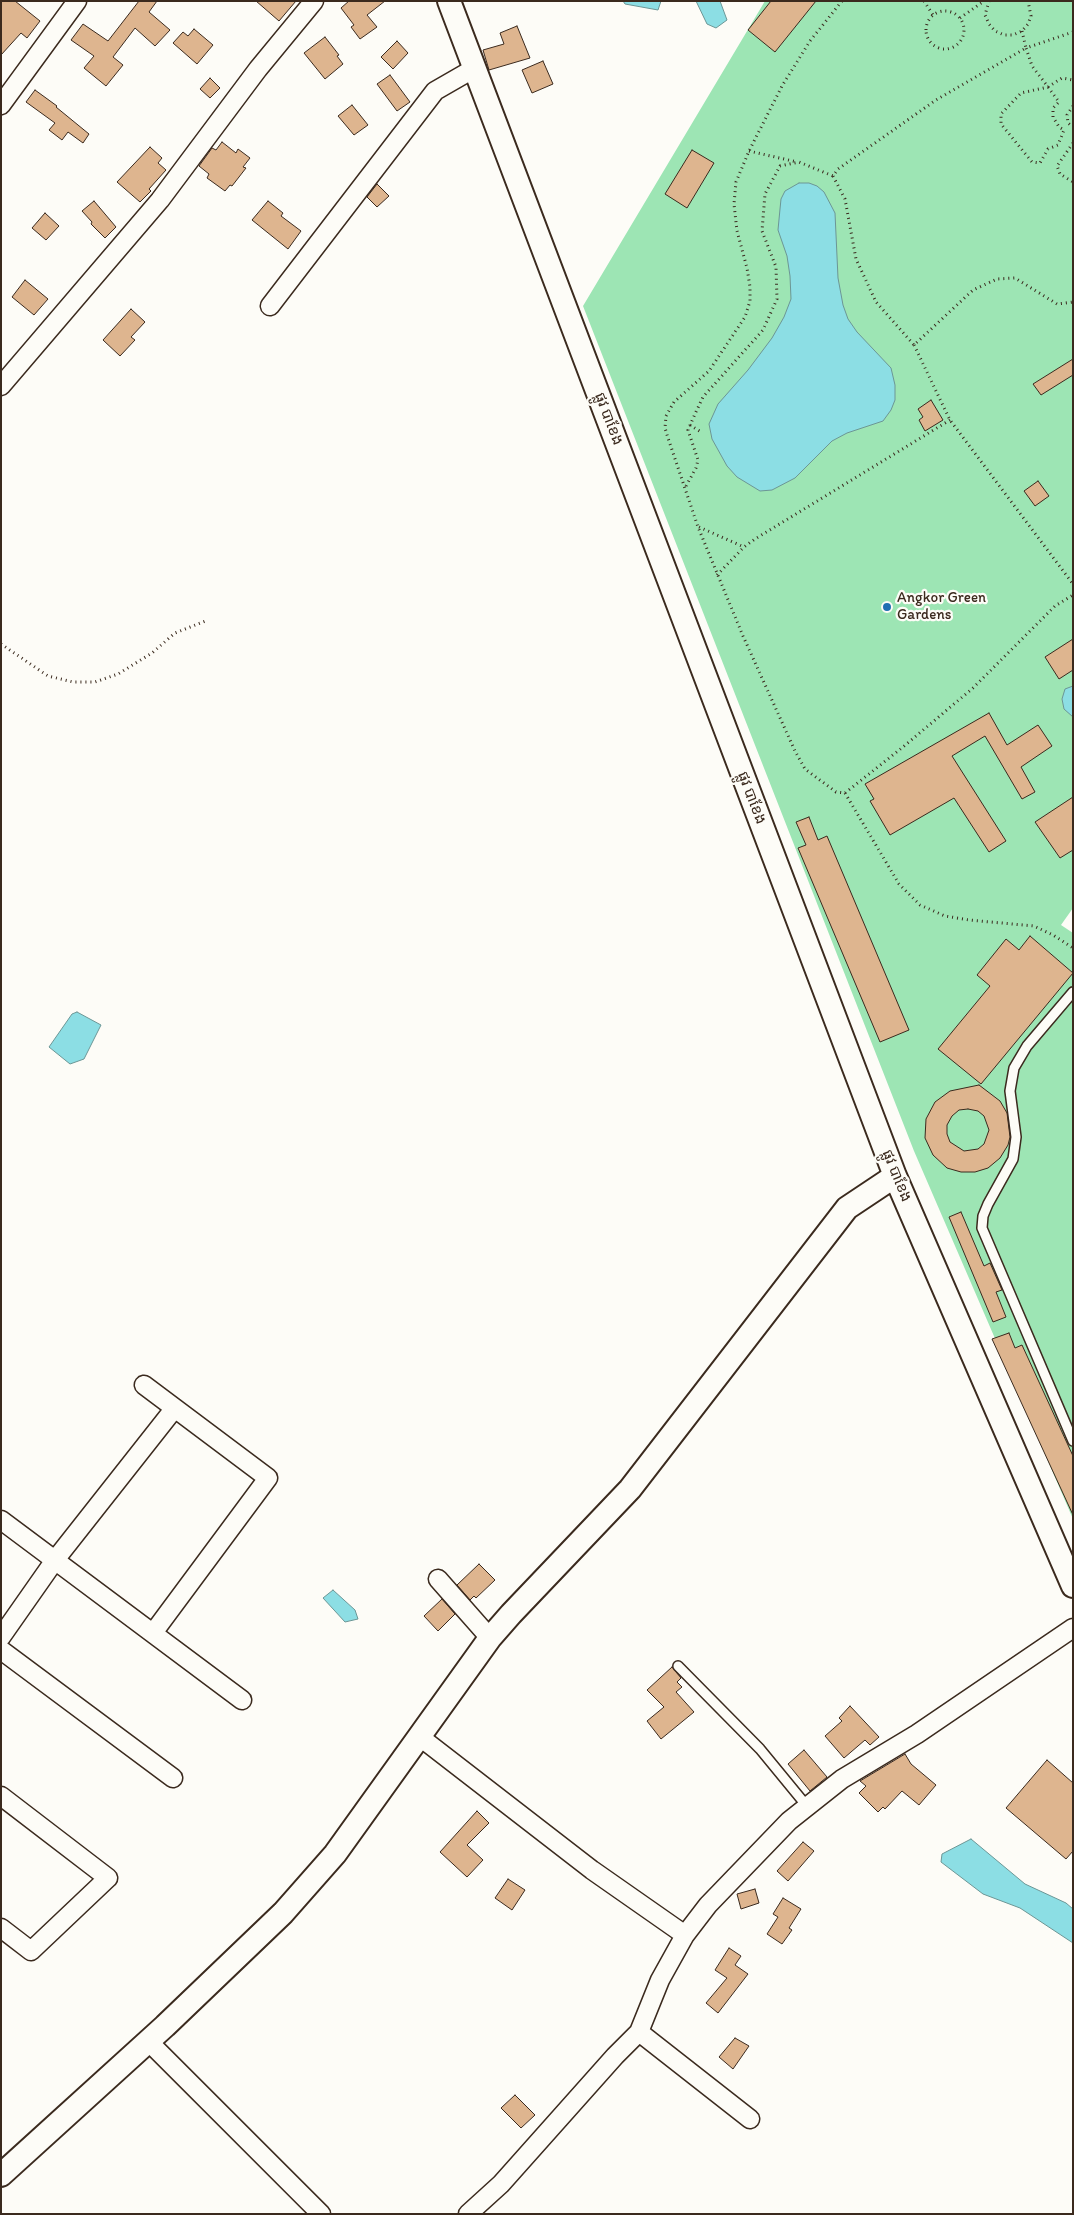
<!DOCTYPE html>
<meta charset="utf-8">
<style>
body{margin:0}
#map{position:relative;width:1074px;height:2215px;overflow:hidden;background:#fdfcf7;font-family:Itim,sans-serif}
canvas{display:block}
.frame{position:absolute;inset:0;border:2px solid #3b2a1e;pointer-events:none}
</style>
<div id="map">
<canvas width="1074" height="2215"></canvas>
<div class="frame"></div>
</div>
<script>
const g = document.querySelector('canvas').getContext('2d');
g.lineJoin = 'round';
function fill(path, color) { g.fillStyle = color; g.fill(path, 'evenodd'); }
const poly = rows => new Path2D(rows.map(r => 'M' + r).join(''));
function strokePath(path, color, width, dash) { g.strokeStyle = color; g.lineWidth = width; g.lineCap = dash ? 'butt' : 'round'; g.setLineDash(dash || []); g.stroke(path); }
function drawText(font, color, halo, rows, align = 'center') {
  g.font = font + ' Itim,"Noto Sans Khmer",sans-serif'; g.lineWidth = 4.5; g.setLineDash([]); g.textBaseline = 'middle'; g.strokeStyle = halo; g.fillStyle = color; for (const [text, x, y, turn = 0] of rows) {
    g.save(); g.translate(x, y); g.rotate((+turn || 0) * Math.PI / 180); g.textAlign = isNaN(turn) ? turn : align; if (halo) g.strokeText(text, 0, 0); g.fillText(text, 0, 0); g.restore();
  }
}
fill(poly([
 [765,1,1073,1,1073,908,1061,925,1073,933,1073,1519,914,1151,583,306]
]), '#9de5b4');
const water = poly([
 [623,1,661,1,658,10,625,4,623,1],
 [696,1,720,1,727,20,716,28,707,24,696,1],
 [799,183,809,183,817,186,824,192,835,213,838,278,843,305,848,319,857,332,891,368,895,385,895,400,891,410,883,421,847,433,832,441,795,478,772,490,760,491,737,477,727,466,712,439,709,424,718,404,748,370,772,338,784,317,791,299,790,276,787,256,778,230,780,209,781,199,785,191,799,183],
 [1073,686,1073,717,1064,709,1062,699,1065,689,1073,686],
 [77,1012,101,1025,84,1059,70,1064,49,1047,72,1014,77,1012],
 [333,1590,355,1610,358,1619,345,1622,323,1598,333,1590],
 [971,1839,1025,1884,1066,1903,1073,1909,1073,1943,1020,1908,983,1894,941,1862,942,1854,971,1839]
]);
fill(water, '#8cdee4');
strokePath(water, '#6c9695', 1);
const building = poly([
 [1,1,15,1,40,21,27,38,21,33,1,55,1,1],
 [139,1,157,1,149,12,170,30,155,46,135,28,113,57,123,65,106,86,84,68,94,56,71,40,83,24,108,41,139,1],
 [256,1,296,1,279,21,256,1],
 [349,1,385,1,367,15,377,27,360,39,351,27,354,25,341,8,349,1],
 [771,1,816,1,775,52,748,30,771,1],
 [517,26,530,58,489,70,483,50,504,44,500,33,517,26],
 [194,29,213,45,197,64,173,43,183,32,188,36,194,29],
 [325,37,339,55,337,56,343,64,325,79,304,53,325,37],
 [397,41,408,53,393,69,381,57,397,41],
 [543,61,553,84,532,93,522,70,543,61],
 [390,75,410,102,397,111,377,84,390,75],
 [210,78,220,88,210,98,200,89,210,78],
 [35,90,57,106,56,107,89,134,83,143,68,132,62,140,49,130,55,123,26,102,35,90],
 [352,105,368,125,354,135,338,116,352,105],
 [222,142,236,153,238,149,250,158,243,167,246,168,232,186,230,185,225,191,207,178,209,174,199,166,212,148,216,150,222,142],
 [150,147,162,158,158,163,166,170,149,189,151,191,140,202,117,182,150,147],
 [692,150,714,163,687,208,665,194,692,150],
 [377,184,389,196,377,207,367,197,377,184],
 [94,201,116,227,105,238,91,224,92,222,82,211,94,201],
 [268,201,283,213,281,216,301,231,288,249,252,220,268,201],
 [45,213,59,226,46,240,32,228,45,213],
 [25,280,48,299,34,315,12,297,25,280],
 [131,309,145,322,131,337,135,340,120,356,103,340,131,309],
 [1073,359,1073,375,1041,395,1033,384,1073,359],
 [931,400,943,420,925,431,919,420,923,417,918,409,931,400],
 [1038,481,1049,496,1035,506,1024,491,1038,481],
 [1073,639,1073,670,1059,679,1045,657,1073,639],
 [989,713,1007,745,1038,725,1052,746,1021,767,1035,792,1022,799,985,736,952,756,1006,841,989,852,954,798,890,835,870,801,874,799,865,784,989,713],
 [1073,797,1073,850,1060,858,1035,822,1073,797],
 [809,817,818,840,827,836,909,1030,880,1042,798,848,806,845,796,822,809,817],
 [1030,936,1073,973,981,1084,938,1049,990,986,977,975,1006,939,1019,950,1030,936],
 [979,1085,1000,1101,1007,1113,1010,1137,1008,1145,1000,1158,988,1168,975,1172,961,1172,947,1168,933,1155,925,1138,926,1119,935,1102,950,1091,979,1085],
 [968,1109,978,1111,984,1116,989,1130,984,1144,978,1149,964,1151,950,1142,947,1134,947,1125,952,1116,959,1110,968,1109],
 [961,1212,984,1266,990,1263,1002,1290,996,1292,1006,1317,993,1322,949,1217,961,1212],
 [1009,1333,1015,1348,1022,1345,1073,1456,1073,1515,992,1339,1009,1333],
 [479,1564,495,1580,476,1598,474,1596,470,1600,457,1585,479,1564],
 [442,1599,455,1614,438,1631,424,1616,442,1599],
 [672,1667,681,1678,677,1682,682,1687,676,1692,694,1712,661,1739,647,1721,664,1707,647,1690,672,1667],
 [850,1706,879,1737,870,1745,865,1740,844,1758,825,1736,842,1721,839,1718,850,1706],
 [804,1750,827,1777,810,1791,788,1764,804,1750],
 [905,1754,911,1764,936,1785,919,1805,902,1791,885,1809,883,1807,878,1812,859,1793,866,1786,860,1781,905,1754],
 [1047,1760,1073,1783,1073,1851,1066,1859,1006,1808,1047,1760],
 [477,1811,489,1823,467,1845,483,1860,467,1877,440,1852,477,1811],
 [803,1842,814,1851,788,1881,777,1871,803,1842],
 [508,1879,525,1890,512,1910,495,1898,508,1879],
 [755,1889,759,1903,741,1909,737,1894,755,1889],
 [783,1898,801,1909,789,1928,792,1930,782,1944,767,1934,778,1917,773,1914,783,1898],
 [729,1948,741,1956,735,1965,748,1974,718,2013,706,2003,727,1978,715,1970,729,1948],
 [735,2038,749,2046,733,2069,719,2057,735,2038],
 [515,2095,535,2115,521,2128,501,2108,515,2095]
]);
fill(building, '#deb58f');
strokePath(building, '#3b2a1e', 1);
const service = poly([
 [1073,992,1027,1046,1014,1068,1010,1091,1016,1137,1013,1159,988,1204,983,1216,982,1228,1073,1441],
 [678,1666,760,1749,806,1805]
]);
const minor = poly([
 [1,105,77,1],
 [270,306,435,91,475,68],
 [1,386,160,200,258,69,314,1],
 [144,1385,268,1478,153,1633],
 [1,1520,242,1700],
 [438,1579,490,1638],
 [1,1637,55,1560,174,1409],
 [1,1650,173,1778],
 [420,1737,592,1870,685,1935],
 [1,1796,108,1878,31,1951,1,1928],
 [639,2032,750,2119],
 [148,2041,321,2214],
 [468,2214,501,2184,615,2056,639,2032,660,1980,685,1935,708,1905,789,1821,842,1779,917,1734,1073,1628]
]);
const tertiary = poly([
 [449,1,895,1176,1073,1586],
 [1,2175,165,2026,283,1913,335,1854,490,1638,511,1614,630,1489,847,1208,895,1176]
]);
strokePath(service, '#3b2a1e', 12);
strokePath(minor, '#3b2a1e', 21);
strokePath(tertiary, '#3b2a1e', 26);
strokePath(poly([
 [842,1,810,41,782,86,749,151,736,182,734,204,737,231,747,268,750,287,750,301,745,317,709,371,674,402,666,416,665,428,668,438,698,527,743,636,795,751,805,769,836,792,845,793,903,747,973,688,1055,606,1073,595],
 [924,1,933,15],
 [989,1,985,15,989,24,995,31,1004,35,1013,35,1022,31,1028,24,1031,16,1028,1],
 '926 30a19 19 0 1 1 38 0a19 19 0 1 1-38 0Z',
 [960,18,984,1],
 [1022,31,1026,48,936,100,838,169,833,176,845,199,856,259,876,302,914,345,973,290,997,279,1015,278,1057,304,1073,302],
 [1073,32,1026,48,1032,66,1048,87,1062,78,1073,80],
 [1048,87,1059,102,1053,108,1053,117,1059,127,1064,130,1058,145,1048,149,1040,163,1032,162,1001,124,1001,114,1021,93,1048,87],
 [1073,106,1067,115,1068,123,1073,127],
 [1073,143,1057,166,1060,174,1073,182],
 [749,151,797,162],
 [914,345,950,420,1073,584],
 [690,425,701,432],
 [686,486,696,468,698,460,688,430,695,414,703,397,763,330,777,299,776,267,762,231,765,194,780,166,799,162,833,176],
 [699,527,744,547],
 [717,575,744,547,755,539,950,420],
 [1,644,48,676,73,682,95,682,118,674,152,653,175,633,208,620],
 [845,793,899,884,920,905,945,916,969,920,1034,926,1053,935,1073,948]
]), '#3b2a1e', 3, [1, 4]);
strokePath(service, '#fdfcf7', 9);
strokePath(minor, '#fdfcf7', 18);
strokePath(tertiary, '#fdfcf7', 22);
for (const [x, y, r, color] of [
 [887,607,5,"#1f6fb2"]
]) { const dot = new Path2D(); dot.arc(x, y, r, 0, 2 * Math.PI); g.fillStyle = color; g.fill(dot); strokePath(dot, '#fdfcf7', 2); }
drawText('15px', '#3b2a1e', '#fdfcf7', [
 ["ផ្លូវ បាខែង",608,419,69],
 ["ផ្លូវ បាខែង",751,798,69],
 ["ផ្លូវ បាខែង",896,1176,68]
]);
drawText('15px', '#3b2a1e', '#fdfcf7', [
 ["Angkor Green",897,598],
 ["Gardens",897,615]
], 'left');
</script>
